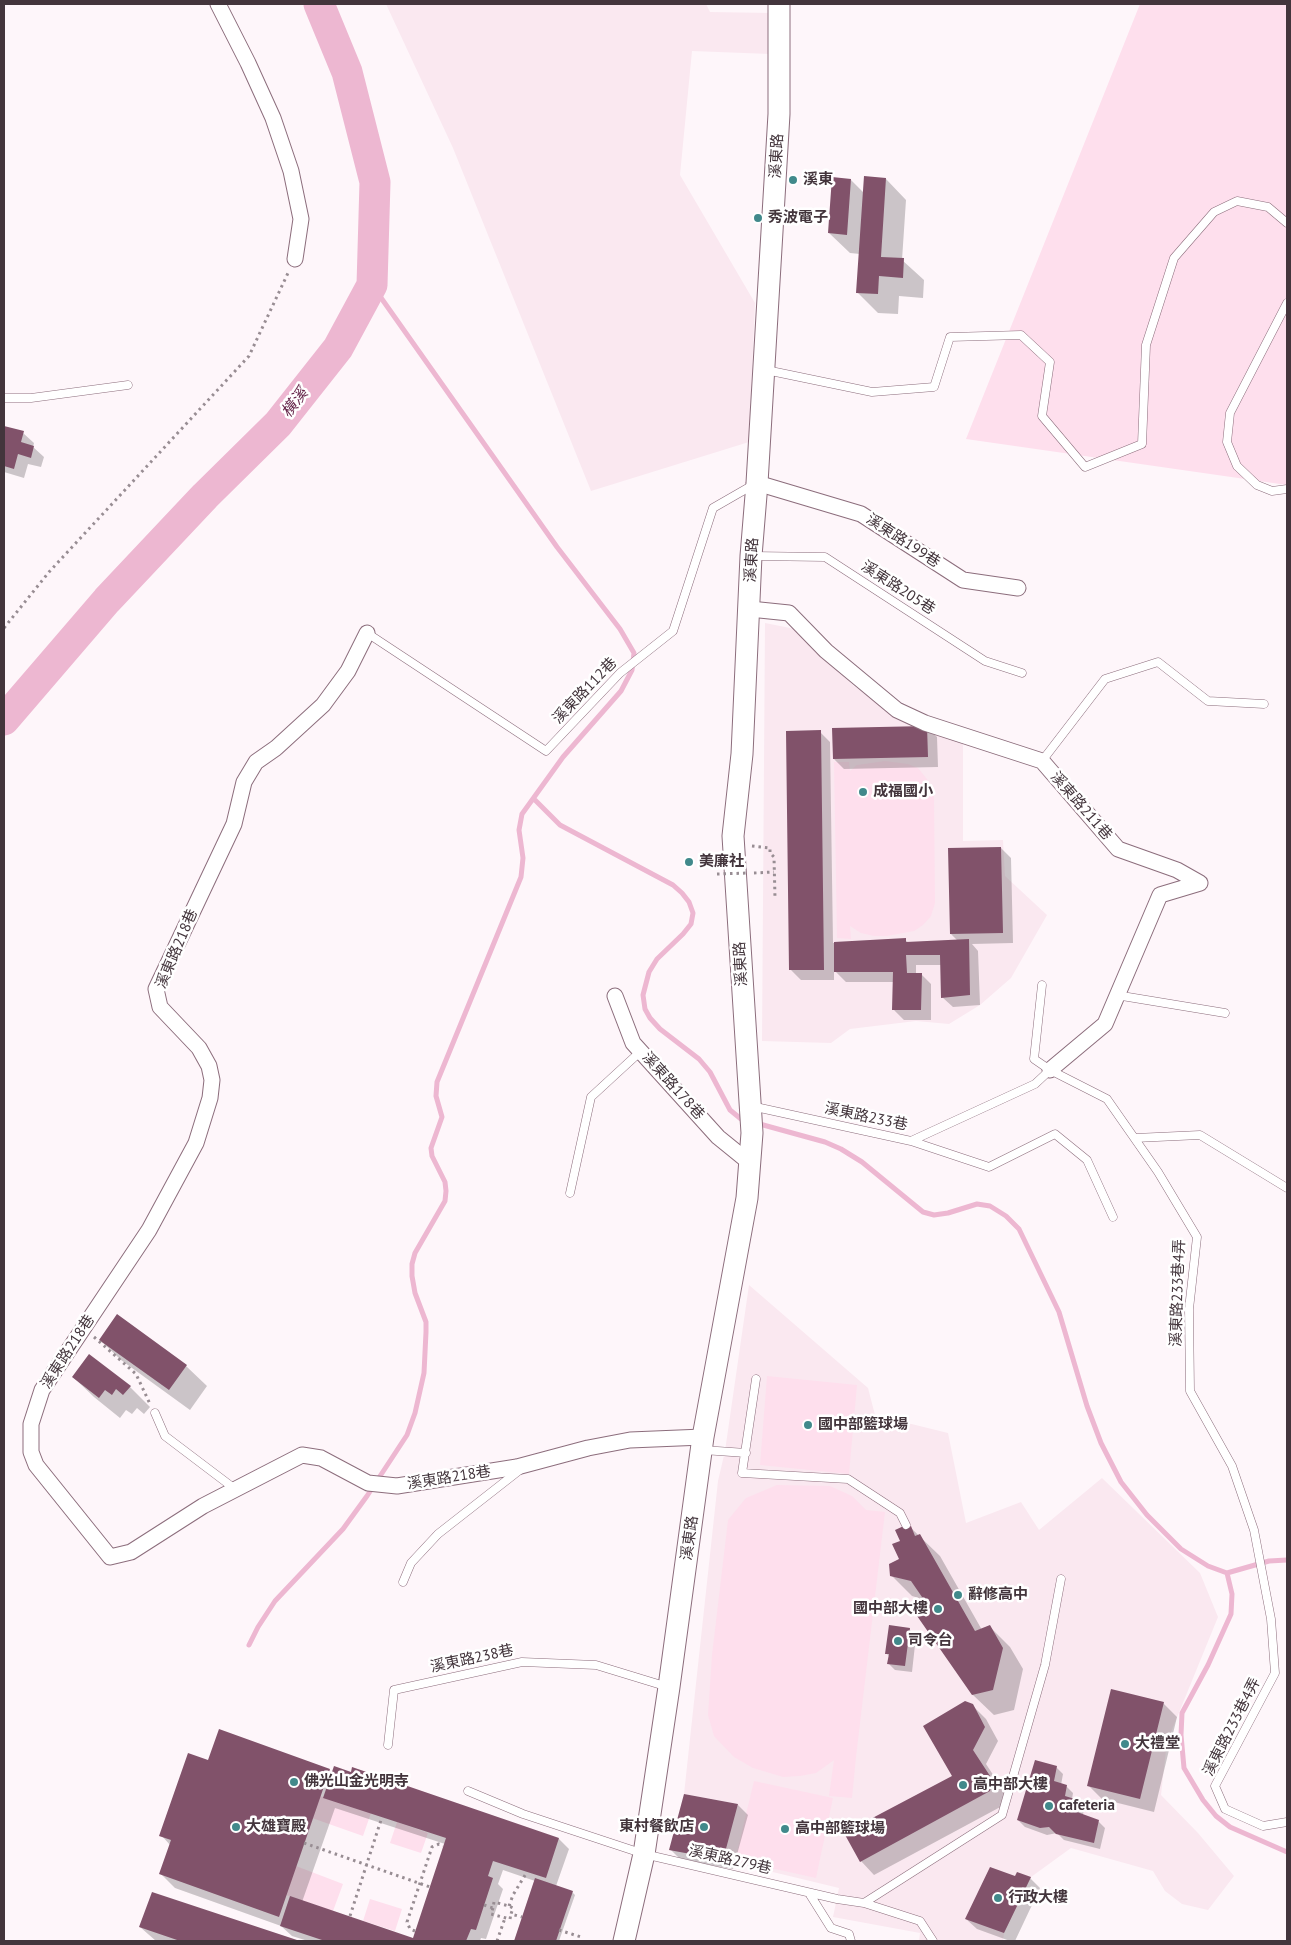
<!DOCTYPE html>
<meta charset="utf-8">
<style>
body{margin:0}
#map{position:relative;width:1291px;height:1945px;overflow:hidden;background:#fef6fa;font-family:"PT Sans",sans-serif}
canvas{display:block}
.frame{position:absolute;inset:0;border:5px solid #43353c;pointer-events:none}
</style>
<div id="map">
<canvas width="1291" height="1945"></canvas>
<div class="frame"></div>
</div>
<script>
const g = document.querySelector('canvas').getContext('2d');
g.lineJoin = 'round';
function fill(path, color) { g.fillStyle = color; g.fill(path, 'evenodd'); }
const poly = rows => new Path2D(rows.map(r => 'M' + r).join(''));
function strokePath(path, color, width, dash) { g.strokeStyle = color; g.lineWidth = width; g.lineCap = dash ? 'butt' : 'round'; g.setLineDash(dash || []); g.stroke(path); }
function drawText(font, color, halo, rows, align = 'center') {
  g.font = font + ' "PT Sans","Noto Sans TC",sans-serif'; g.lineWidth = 5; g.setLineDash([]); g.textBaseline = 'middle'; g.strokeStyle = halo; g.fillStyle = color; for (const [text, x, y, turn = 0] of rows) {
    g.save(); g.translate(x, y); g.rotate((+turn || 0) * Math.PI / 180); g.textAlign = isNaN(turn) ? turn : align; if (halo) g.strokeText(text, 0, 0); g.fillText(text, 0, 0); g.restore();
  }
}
fill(poly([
 [386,4,706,4,710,12,772,13,770,54,692,51,680,175,755,303,749,442,591,491,453,148],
 [765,623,795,629,854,686,899,718,963,744,963,841,1003,840,1005,876,1047,915,1011,978,980,1005,949,1024,916,1021,850,1029,831,1043,762,1041],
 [749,1285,868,1388,875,1415,948,1433,966,1523,1021,1502,1039,1530,1102,1478,1200,1573,1218,1617,1167,1742,1161,1795,1198,1833,1234,1876,1208,1910,1182,1904,1165,1891,1153,1871,1071,1848,1031,1877,1004,1933,1003,1941,919,1941,920,1933,833,1917,839,1888,723,1860,738,1804,684,1794,718,1481,725,1451]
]), '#fae8f0');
fill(poly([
 [1140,4,1287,4,1287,485,966,439],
 [885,761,908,764,918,768,930,783,934,794,935,903,931,916,923,925,914,931,887,936,874,936,861,933,850,926,851,939,837,938,834,762,849,762,850,771,857,765],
 [767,1376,857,1385,849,1474,760,1465],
 [777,1485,830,1486,852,1496,866,1510,885,1512,856,1757,852,1798,829,1796,834,1760,816,1773,800,1776,783,1777,753,1768,734,1757,714,1736,708,1715,712,1655,728,1520,746,1498],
 [754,1781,833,1798,816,1878,735,1860],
 [320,1796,371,1813,363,1836,312,1818],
 [397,1822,428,1833,421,1853,390,1843],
 [296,1866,343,1884,333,1911,286,1895],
 [370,1899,402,1909,395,1931,363,1921]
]), '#fedfed');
fill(poly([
 [886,179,906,200,902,260,924,280,923,298,899,296,898,314,878,313,857,292,860,254,850,253,829,233,851,180,864,193],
 [4,427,23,433,34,443,33,447,44,457,41,467,28,464,24,478,4,472],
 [927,727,937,737,938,767,844,769,834,759],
 [820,732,830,742,833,943,905,940,909,943,958,941,951,934,1001,848,1011,858,1013,943,972,944,978,951,980,1005,953,1007,942,997,942,965,916,965,916,974,921,974,931,984,931,1020,904,1020,894,1010,894,982,846,982,834,970,834,980,801,980,791,970],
 [100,1340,186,1366,207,1386,190,1410,121,1360],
 [73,1377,130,1387,150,1407,144,1414,137,1408,132,1414,126,1410,120,1418,94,1397],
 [911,1528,940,1556,982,1630,990,1627,1010,1647,1023,1669,1014,1710,994,1715,973,1695,922,1599,912,1596,892,1576,901,1560,901,1542],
 [909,1629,916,1636,912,1672,895,1670,889,1664,890,1657,887,1654],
 [1163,1703,1177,1717,1154,1812,1102,1799,1089,1786],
 [972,1705,986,1719,998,1741,986,1764,1005,1793,1004,1805,874,1875,861,1861,954,1776],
 [209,1762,329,1770,333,1773,559,1839,569,1849,556,1886,572,1892,575,1895,559,1941,515,1941,535,1881,503,1870,498,1884,503,1889,486,1939,481,1938,480,1941,308,1941,292,1936,281,1926,175,1888,161,1874,171,1846,161,1835],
 [335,1808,445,1844,414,1939,302,1902],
 [1056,1767,1063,1774,1061,1785,1066,1786,1073,1793,1072,1799,1077,1801,1084,1808,1083,1815,1098,1821,1105,1828,1100,1849,1064,1840,1057,1833,1047,1835,1025,1827,1018,1820],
 [738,1805,748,1815,733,1869,681,1860,670,1849],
 [1016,1878,1030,1878,1040,1888,1015,1941,1010,1941,977,1929,966,1919],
 [152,1894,297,1941,156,1941,140,1927]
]), '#0003');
strokePath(poly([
 [534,799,560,825,673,885,682,893,689,902,693,913,691,924,683,934,657,959,649,972,643,995,645,1009,650,1018,660,1029,699,1059,710,1072,730,1110,741,1119,745,1120],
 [756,1123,825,1142,841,1149,862,1162,923,1212,934,1215,948,1213,977,1204,990,1206,1006,1216,1019,1229,1059,1312,1087,1406,1101,1443,1121,1482,1147,1515,1181,1549,1208,1566,1227,1573,1269,1561,1287,1560],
 [1227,1573,1232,1594,1231,1614,1208,1665,1182,1713,1181,1735,1184,1768,1203,1800,1216,1816,1230,1827,1287,1852],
 [249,1645,258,1627,275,1601,343,1529,367,1496,407,1435,415,1413,424,1373,426,1332,426,1322,415,1293,412,1276,412,1264,415,1253,445,1201,446,1191,445,1182,432,1156,431,1148,442,1117,436,1096,437,1082,521,877,523,858,519,830,522,814,563,757,621,691,632,670,634,653,620,629,557,547,372,285]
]), '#edb7d1', 5);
strokePath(poly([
 [4,720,107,600,205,496,278,424,338,348,372,285,375,182,347,72,319,4]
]), '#edb7d1', 31);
fill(poly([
 [864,176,886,178,881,257,904,258,903,278,879,276,878,294,856,293],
 [832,177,851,179,847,235,828,233],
 [4,426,24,431,21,442,34,446,31,458,18,454,14,469,4,466],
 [927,726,928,757,833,759,832,728],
 [821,730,824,970,789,970,786,731],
 [1001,847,1003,933,950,934,948,848],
 [906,938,906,942,969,939,970,995,941,998,940,955,906,955,907,973,922,973,921,1010,892,1010,893,972,834,972,834,942],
 [117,1314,187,1365,169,1390,99,1340],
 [89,1354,131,1386,123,1395,116,1389,112,1395,105,1390,99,1398,72,1377],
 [906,1525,907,1528,911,1526,915,1536,920,1534,975,1631,990,1625,1003,1648,993,1690,972,1695,915,1613,912,1604,922,1597,911,1581,890,1576,889,1564,899,1559,892,1544,900,1541,895,1530],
 [889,1625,910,1628,905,1666,887,1664,889,1654,885,1654],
 [1111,1689,1164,1702,1140,1799,1087,1786],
 [965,1701,973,1704,985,1727,973,1750,992,1779,990,1791,860,1862,844,1833,952,1776,923,1726],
 [219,1729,330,1769,279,1917,159,1874,171,1840,159,1836,188,1753,208,1760],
 [1035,1760,1057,1766,1054,1781,1067,1785,1065,1796,1078,1800,1077,1812,1099,1820,1094,1843,1056,1834,1049,1827,1040,1828,1017,1820],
 [334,1766,351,1772,352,1767,559,1838,546,1878,493,1861,488,1876,493,1878,476,1930,471,1929,466,1941,325,1941,280,1926,290,1896,413,1938,446,1838,323,1798],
 [684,1794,738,1804,723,1860,669,1850],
 [990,1867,1015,1876,1017,1872,1031,1877,1004,1933,965,1919],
 [535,1878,573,1891,556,1941,514,1941],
 [152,1892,300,1941,180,1941,139,1927]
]), '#81526a');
const lane = poly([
 [1287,303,1230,413,1227,442,1237,466,1257,485,1272,491,1287,489],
 [766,370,872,392,934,387,950,337,1021,335,1050,362,1042,416,1085,467,1142,444,1146,345,1174,258,1214,212,1237,201,1268,207,1287,223],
 [4,398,31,398,128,385],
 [753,556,825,557,985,661,1022,673],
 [367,633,546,751,620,673,673,631,713,508,753,485],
 [1042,761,1105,679,1158,662,1208,701,1264,704],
 [1042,985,1034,1059,1050,1070,1107,1099,1158,1172,1197,1237,1189,1309,1190,1391,1232,1466,1254,1530,1271,1619,1275,1673,1215,1786,1225,1809,1263,1826,1287,1822],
 [1116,995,1225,1013],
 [751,1106,911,1141,1035,1084,1050,1070],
 [1135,1138,1200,1135,1287,1188],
 [911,1141,989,1167,1055,1134,1087,1160,1113,1217],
 [570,1193,591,1097,641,1051],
 [756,1379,742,1473,848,1479,900,1513,906,1525],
 [155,1413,165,1436,235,1489],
 [703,1450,746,1453],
 [403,1582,411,1563,438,1534,521,1469],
 [388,1745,394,1690,522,1662,596,1665,668,1687],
 [468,1791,523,1814,644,1854,837,1899,864,1903,1002,1815,1045,1665,1061,1579],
 [809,1893,831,1928,849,1934,851,1941],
 [864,1903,920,1921,933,1941]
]);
const street = poly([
 [218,4,248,63,273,118,291,171,301,219,295,259],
 [757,483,861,514,963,580,1018,588],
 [750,609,789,613,826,651,897,710,925,723,1042,761,1118,849,1177,870,1200,883,1160,895,1105,1024,1050,1070],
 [367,633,348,671,323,705,276,748,256,762,244,782,234,824,156,989,160,1007,199,1048,209,1066,212,1080,210,1098,196,1143,149,1230,42,1390,31,1424,31,1452,36,1465,110,1557,131,1552,203,1506,302,1455,321,1458,368,1483,397,1486,517,1467,588,1448,630,1440,703,1437],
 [615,996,633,1043,718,1137,750,1163]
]);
const secondary = poly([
 [624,1941,644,1854,669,1687,703,1437,747,1198,752,1133,733,836,742,754,751,556,757,483,779,114,779,4]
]);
strokePath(lane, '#8c6d7c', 9);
strokePath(street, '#8c6d7c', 17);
strokePath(secondary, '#8c6d7c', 23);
strokePath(poly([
 [4,628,49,572,249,356,288,273],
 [752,846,770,848,770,853,774,857,775,898],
 [754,873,774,872],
 [94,1337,136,1374,150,1404],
 [304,1843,430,1887],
 [484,1905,493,1908,494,1902,509,1906,513,1908,511,1914,522,1917],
 [509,1906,513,1895,527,1872],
 [493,1908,491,1914,510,1919,511,1914],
 [350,1916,382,1817],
 [559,1930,581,1937],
 [415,1931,410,1929,407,1922,432,1847,439,1844,443,1846],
 [497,1941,505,1918]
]), '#988d93', 3, [2.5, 4]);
strokePath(lane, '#fff', 8);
strokePath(street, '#fff', 15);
strokePath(secondary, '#fff', 21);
strokePath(poly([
 [717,874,749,873]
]), '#988d93', 3, [2.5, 4]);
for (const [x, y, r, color] of [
 [793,180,5,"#41898b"],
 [758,218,5,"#41898b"],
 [863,792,5,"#41898b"],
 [689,862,5,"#41898b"],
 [808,1425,5,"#41898b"],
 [958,1595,5,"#41898b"],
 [938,1609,5,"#41898b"],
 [898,1641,5,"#41898b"],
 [1125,1744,5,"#41898b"],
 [294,1782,5,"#41898b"],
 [963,1785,5,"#41898b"],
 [1049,1806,5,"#41898b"],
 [236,1827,5,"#41898b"],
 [704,1827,5,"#41898b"],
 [785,1829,5,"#41898b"],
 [998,1898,5,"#41898b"]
]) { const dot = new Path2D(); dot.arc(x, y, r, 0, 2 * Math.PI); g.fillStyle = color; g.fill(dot); strokePath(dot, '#fff', 2); }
drawText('15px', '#43353c', '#fff', [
 ["溪東路",777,156,-87],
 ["溪東路199巷",903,541,33],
 ["溪東路",752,560,-87],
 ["溪東路205巷",898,588,33],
 ["溪東路112巷",585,691,-46],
 ["溪東路211巷",1081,806,49],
 ["溪東路218巷",177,949,-67],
 ["溪東路",741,964,-93],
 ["溪東路178巷",673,1086,48],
 ["溪東路233巷",866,1117,12],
 ["溪東路233巷4弄",1178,1293,-88],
 ["溪東路218巷",68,1352,-57],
 ["溪東路218巷",449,1478,-9],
 ["溪東路",690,1538,-82],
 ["溪東路238巷",472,1659,-12],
 ["溪東路233巷4弄",1232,1727,-63],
 ["溪東路279巷",730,1860,13]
]);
drawText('bold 15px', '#43353c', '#fff', [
 ["溪東",803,180],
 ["秀波電子",768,218],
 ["成福國小",873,792],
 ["美廉社",699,862],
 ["國中部籃球場",818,1425],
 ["辭修高中",968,1595],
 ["國中部大樓",928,1609,"right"],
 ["司令台",908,1641],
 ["大禮堂",1135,1744],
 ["佛光山金光明寺",304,1782],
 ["高中部大樓",973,1785],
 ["cafeteria",1059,1806],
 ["大雄寶殿",246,1827],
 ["東村餐飲店",694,1827,"right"],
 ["高中部籃球場",795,1829],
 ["行政大樓",1008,1898]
], 'left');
drawText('italic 16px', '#67284c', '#fff', [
 ["橫溪",295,403,-52]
]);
</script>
